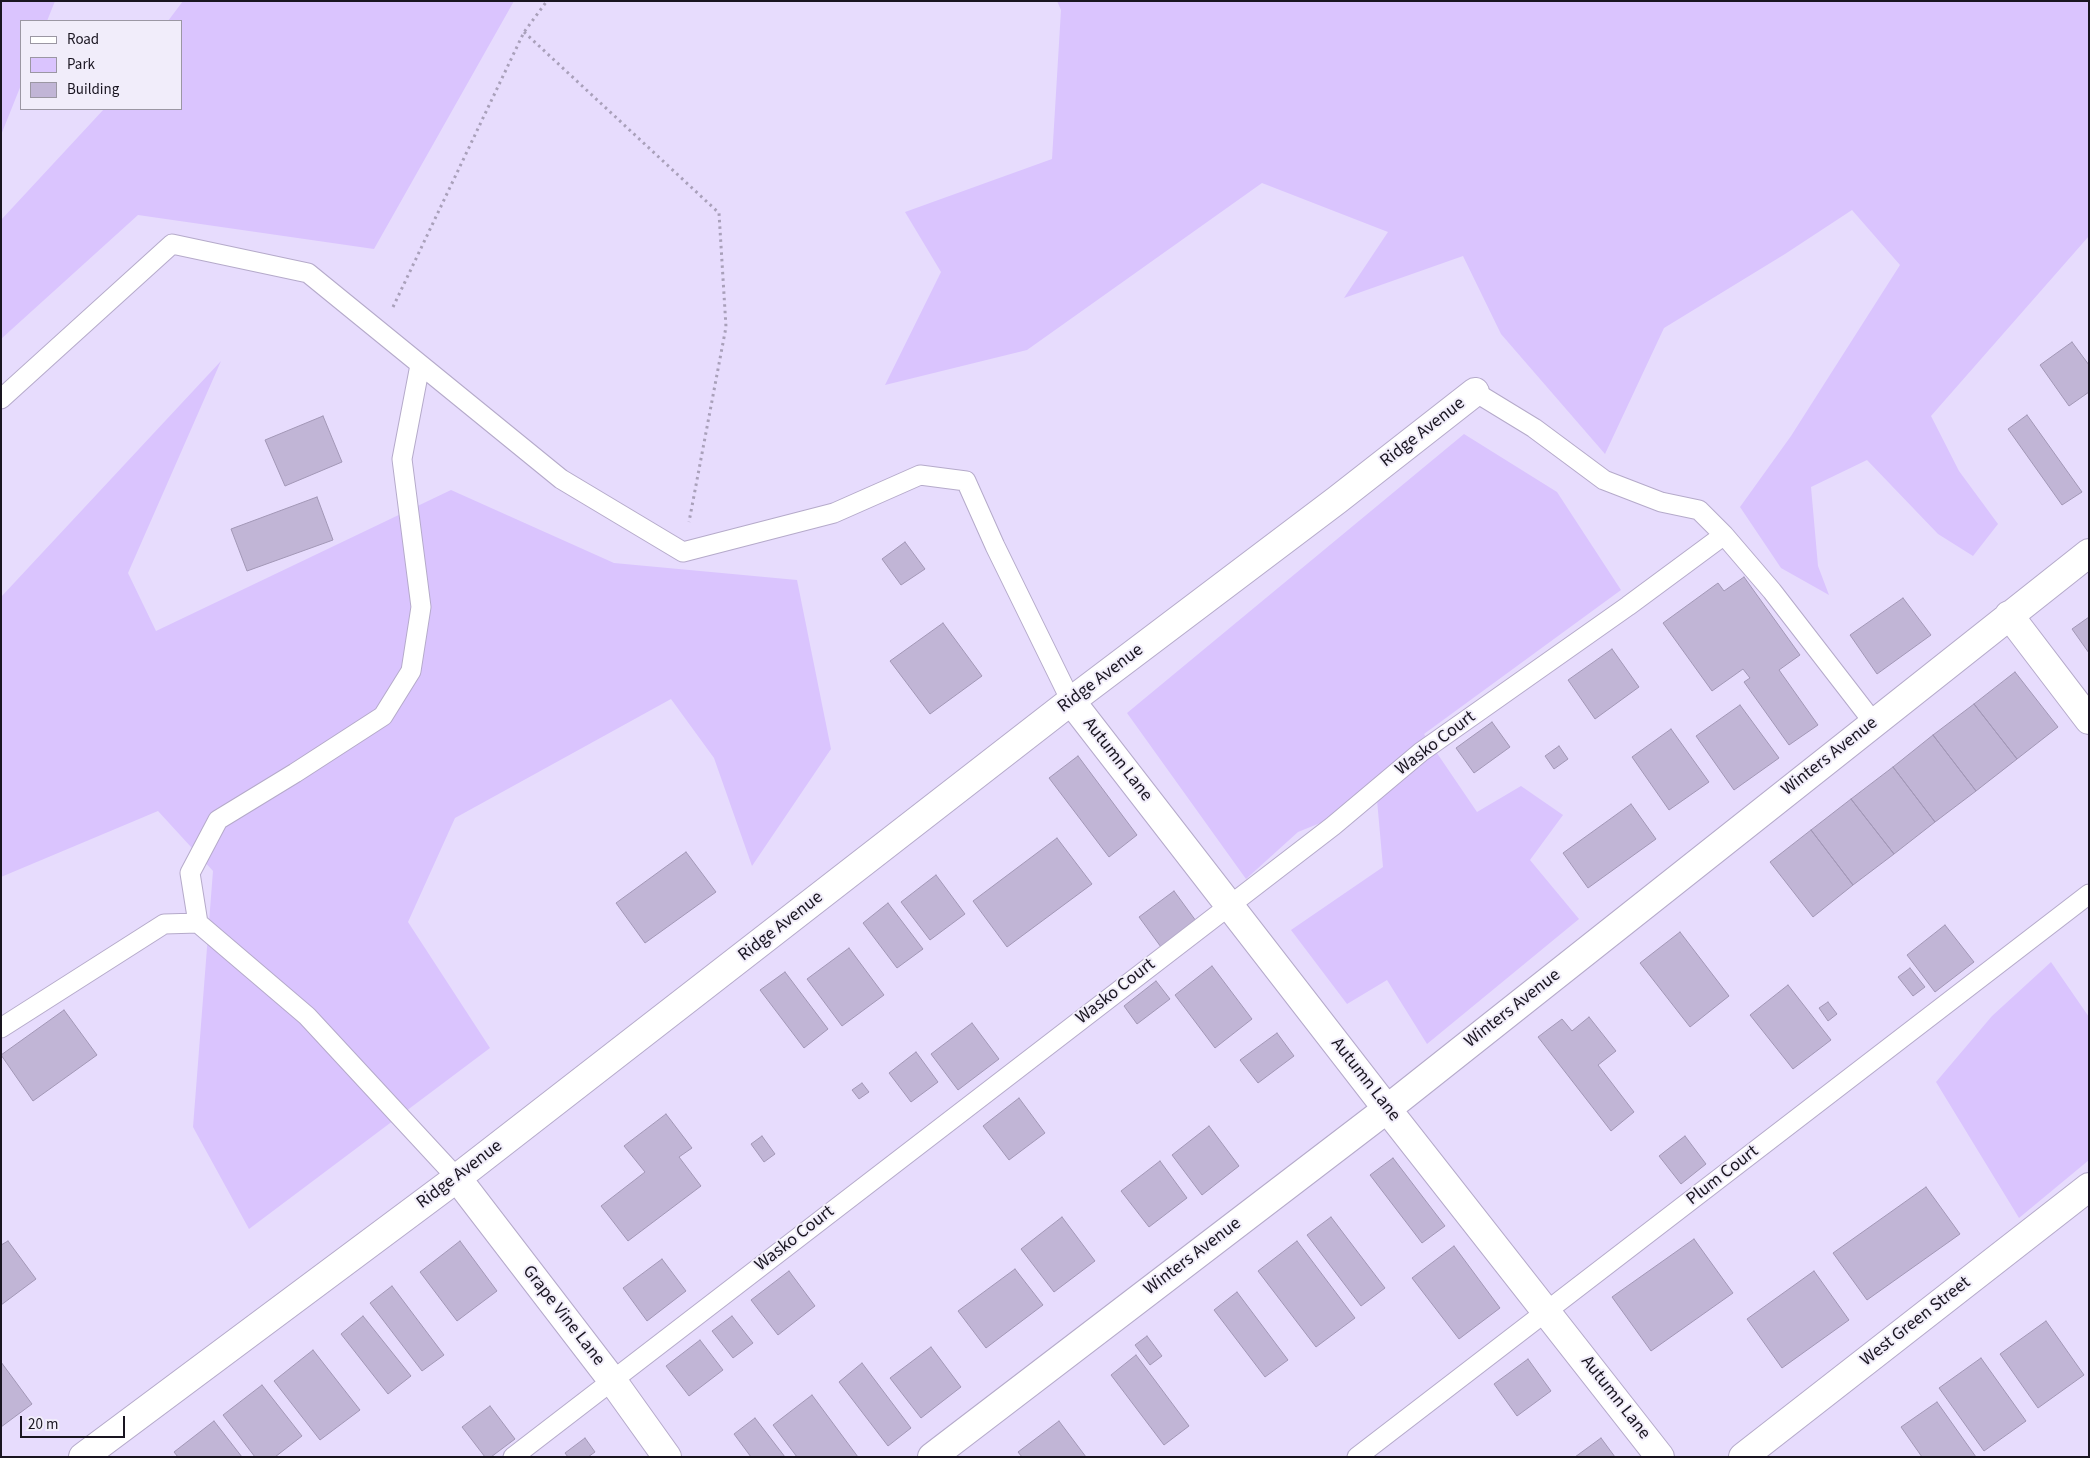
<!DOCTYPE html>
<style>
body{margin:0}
#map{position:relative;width:2090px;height:1458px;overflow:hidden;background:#e7dcfd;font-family:"Source Sans 3",sans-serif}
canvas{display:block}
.frame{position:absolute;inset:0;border:2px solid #191520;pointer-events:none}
.legend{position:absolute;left:20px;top:20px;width:162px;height:90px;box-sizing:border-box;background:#f1edfa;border:1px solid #9b97a3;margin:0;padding:6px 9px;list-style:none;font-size:15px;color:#191520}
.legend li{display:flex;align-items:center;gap:10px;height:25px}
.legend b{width:25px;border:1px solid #9b97a3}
.scale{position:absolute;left:20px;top:1416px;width:105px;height:22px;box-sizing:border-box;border:2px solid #191520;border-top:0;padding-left:6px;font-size:15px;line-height:18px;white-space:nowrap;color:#191520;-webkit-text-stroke:4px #f1edfa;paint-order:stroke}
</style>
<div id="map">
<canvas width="2090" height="1458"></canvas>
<div class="frame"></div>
<ul class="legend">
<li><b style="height:6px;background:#fff"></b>Road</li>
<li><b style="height:14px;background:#dac4fe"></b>Park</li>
<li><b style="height:14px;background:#c1b5d6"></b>Building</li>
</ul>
<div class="scale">20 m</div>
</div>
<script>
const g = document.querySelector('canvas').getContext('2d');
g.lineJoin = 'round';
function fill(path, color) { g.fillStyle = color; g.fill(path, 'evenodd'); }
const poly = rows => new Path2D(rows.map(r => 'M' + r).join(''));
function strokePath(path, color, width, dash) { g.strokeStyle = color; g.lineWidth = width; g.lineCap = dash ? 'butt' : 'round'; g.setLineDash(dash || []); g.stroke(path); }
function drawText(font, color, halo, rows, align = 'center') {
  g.font = font + ' "Source Sans 3",sans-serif'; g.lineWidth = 4; g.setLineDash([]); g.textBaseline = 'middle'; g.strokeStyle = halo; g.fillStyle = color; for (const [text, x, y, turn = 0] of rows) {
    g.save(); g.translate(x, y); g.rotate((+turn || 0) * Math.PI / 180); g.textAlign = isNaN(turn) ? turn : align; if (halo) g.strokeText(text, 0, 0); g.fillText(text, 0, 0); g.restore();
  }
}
fill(poly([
 [1,1,55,1,47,21,21,21,21,85,1,135],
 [183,1,514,1,374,249,138,215,1,339,1,220,104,109,181,109,181,21,168,21],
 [1057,1,2089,1,2089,236,1931,416,1959,471,1998,524,1973,556,1938,534,1867,460,1811,487,1818,566,1829,595,1781,568,1740,507,1791,436,1900,265,1852,210,1785,254,1664,328,1605,454,1501,334,1463,256,1344,298,1388,232,1262,183,1027,350,885,385,941,272,905,212,1052,159,1061,10],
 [221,361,128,573,156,631,451,490,614,563,797,580,831,749,752,866,714,758,671,699,455,818,408,922,490,1048,249,1229,193,1127,213,871,158,811,1,877,1,597],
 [1464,434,1557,492,1621,590,1424,734,1477,812,1521,786,1563,815,1530,860,1579,919,1427,1044,1387,980,1347,1004,1291,930,1383,867,1377,800,1298,832,1246,879,1127,713],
 [2051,962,2089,1017,2089,1160,2019,1218,1936,1082,1992,1016]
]), '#dac4fe');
const building = poly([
 [2072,342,2089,365,2089,392,2069,406,2040,365,2072,342],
 [2027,415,2082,492,2062,505,2008,429,2027,415],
 [323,416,342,462,285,486,265,440,323,416],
 [317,497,333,540,247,571,231,529,317,497],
 [905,542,925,569,901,585,882,559,905,542],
 [1744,577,1800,655,1779,670,1818,725,1789,745,1744,682,1750,678,1743,669,1712,691,1663,623,1718,583,1724,591,1744,577],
 [1903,598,1931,635,1877,674,1850,635,1903,598],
 [2089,617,2089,653,2072,629,2089,617],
 [943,623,982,676,930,714,890,661,943,623],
 [1612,649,1639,687,1595,719,1568,680,1612,649],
 [2015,672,2058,727,2017,759,1974,704,2015,672],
 [1974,704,2017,759,1976,791,1933,735,1974,704],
 [1740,705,1779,758,1734,790,1696,736,1740,705],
 [1492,722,1510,747,1474,773,1456,748,1492,722],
 [1671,729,1709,782,1669,810,1632,757,1671,729],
 [1933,735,1976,791,1935,822,1893,767,1933,735],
 [1559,746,1568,759,1554,769,1545,756,1559,746],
 [1078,756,1137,835,1109,857,1049,778,1078,756],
 [1893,767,1935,822,1894,854,1851,799,1893,767],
 [1851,799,1894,854,1853,885,1811,830,1851,799],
 [1631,804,1656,839,1588,888,1563,853,1631,804],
 [1811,830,1853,885,1813,917,1770,862,1811,830],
 [1057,838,1092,884,1007,947,973,901,1057,838],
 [686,852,716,892,645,943,616,903,686,852],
 [936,875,965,914,930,940,901,902,936,875],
 [1174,891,1196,921,1161,947,1139,917,1174,891],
 [888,903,923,949,897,968,863,923,888,903],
 [1945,925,1974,962,1935,992,1907,955,1945,925],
 [1680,932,1729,996,1690,1027,1640,963,1680,932],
 [849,948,884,995,842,1026,807,979,849,948],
 [1212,966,1252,1019,1215,1048,1175,995,1212,966],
 [1910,968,1925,987,1913,996,1898,977,1910,968],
 [785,972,828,1029,804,1048,760,990,785,972],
 [1156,981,1170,999,1137,1024,1124,1006,1156,981],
 [1788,985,1831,1040,1793,1069,1750,1015,1788,985],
 [1828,1002,1837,1014,1828,1021,1819,1008,1828,1002],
 [64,1010,97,1055,33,1101,1,1055,64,1010],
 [1589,1017,1616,1051,1598,1065,1634,1112,1611,1131,1538,1037,1562,1019,1572,1031,1589,1017],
 [972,1023,999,1059,958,1090,931,1054,972,1023],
 [1277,1033,1294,1056,1258,1083,1240,1060,1277,1033],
 [916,1052,938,1082,911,1102,889,1073,916,1052],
 [862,1083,869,1092,859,1099,852,1090,862,1083],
 [1019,1098,1045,1133,1009,1160,983,1126,1019,1098],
 [666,1114,692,1148,679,1157,701,1186,628,1241,601,1206,645,1172,624,1146,666,1114],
 [1209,1126,1239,1166,1202,1195,1172,1155,1209,1126],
 [762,1136,775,1154,764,1162,751,1144,762,1136],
 [1685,1136,1706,1164,1681,1184,1659,1156,1685,1136],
 [1393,1158,1445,1226,1422,1243,1370,1175,1393,1158],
 [1160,1161,1187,1198,1149,1227,1121,1191,1160,1161],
 [1926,1187,1960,1234,1867,1300,1833,1253,1926,1187],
 [1062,1217,1095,1261,1054,1292,1021,1249,1062,1217],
 [1331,1217,1385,1288,1361,1306,1307,1235,1331,1217],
 [1694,1239,1733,1293,1651,1351,1612,1297,1694,1239],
 [8,1241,36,1279,1,1305,1,1245,8,1241],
 [460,1241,497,1291,457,1321,420,1272,460,1241],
 [1297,1241,1355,1318,1316,1347,1258,1271,1297,1241],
 [1454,1246,1500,1308,1459,1339,1412,1278,1454,1246],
 [662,1259,686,1291,647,1321,623,1288,662,1259],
 [1015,1269,1043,1305,986,1348,958,1311,1015,1269],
 [789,1271,815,1306,778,1335,751,1300,789,1271],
 [1814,1271,1849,1320,1782,1368,1747,1319,1814,1271],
 [392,1286,444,1355,422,1371,370,1303,392,1286],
 [1237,1292,1288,1360,1265,1377,1214,1310,1237,1292],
 [363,1316,411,1376,388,1394,341,1334,363,1316],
 [732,1316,753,1343,733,1358,712,1331,732,1316],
 [2046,1321,2084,1375,2038,1408,2000,1354,2046,1321],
 [1147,1336,1162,1356,1150,1365,1135,1345,1147,1336],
 [700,1340,723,1370,689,1396,666,1366,700,1340],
 [931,1347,961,1387,921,1418,890,1378,931,1347],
 [313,1350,360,1410,320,1440,274,1381,313,1350],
 [1136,1355,1189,1426,1164,1445,1111,1375,1136,1355],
 [1981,1358,2026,1421,1984,1451,1939,1388,1981,1358],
 [1528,1359,1551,1391,1517,1416,1494,1384,1528,1359],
 [1,1362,32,1404,1,1427,1,1362],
 [862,1363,911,1428,888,1446,839,1382,862,1363],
 [262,1385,302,1436,275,1457,255,1457,223,1415,262,1385],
 [812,1395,858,1457,797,1457,773,1425,812,1395],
 [1937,1402,1976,1457,1922,1457,1901,1427,1937,1402],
 [490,1406,515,1439,491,1457,485,1457,462,1427,490,1406],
 [755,1418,785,1457,751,1457,734,1434,755,1418],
 [214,1421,242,1457,178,1457,174,1452,214,1421],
 [1059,1421,1086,1457,1022,1457,1018,1452,1059,1421],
 [585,1438,595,1452,588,1457,568,1457,565,1453,585,1438],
 [1601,1438,1615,1457,1575,1457,1601,1438]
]);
fill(building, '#c1b5d6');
strokePath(building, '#a297b6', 1);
const service = poly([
 [1475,392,1534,428,1604,480,1661,502,1699,510,1724,535,1772,591,1874,723],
 [1,399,172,244,308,273,561,479,683,552,834,513,920,475,966,481,995,546,1071,701],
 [198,923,190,873,218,820,295,773,383,716,411,671,421,607,402,459,420,365],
 [1,1028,164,924,198,923,307,1016,457,1178],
 [513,1457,1333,826,1421,752,1628,606,1724,535],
 [1357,1457,2089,894]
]);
const minor = poly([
 [2009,615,2089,720],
 [1071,701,1387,1109,1660,1457],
 [457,1178,612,1380,667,1457],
 [83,1457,457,1178,1071,701,1337,500,1475,392],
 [932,1457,1387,1109,2089,553],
 [1743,1457,2089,1187]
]);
strokePath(service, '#b5aaca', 21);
strokePath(minor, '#b5aaca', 30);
strokePath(poly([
 [524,32,719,213,726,327,689,522],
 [393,307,524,32,547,1]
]), '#a9a0ba', 3, [2.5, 4]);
strokePath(service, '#fff', 19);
strokePath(minor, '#fff', 28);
drawText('18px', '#191520', '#f1edfa', [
 ["Ridge Avenue",1423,433,-38],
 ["Ridge Avenue",1101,679,-37],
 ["Wasko Court",1436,744,-37],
 ["Winters Avenue",1830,757,-38],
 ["Autumn Lane",1117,760,52],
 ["Ridge Avenue",781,927,-38],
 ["Wasko Court",1116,992,-38],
 ["Winters Avenue",1513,1009,-38],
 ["Autumn Lane",1365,1080,52],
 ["Ridge Avenue",460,1175,-37],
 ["Plum Court",1723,1176,-38],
 ["Wasko Court",795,1239,-38],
 ["Winters Avenue",1193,1257,-37],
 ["Grape Vine Lane",563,1316,52],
 ["West Green Street",1916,1322,-38],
 ["Autumn Lane",1615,1398,52]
]);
</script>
